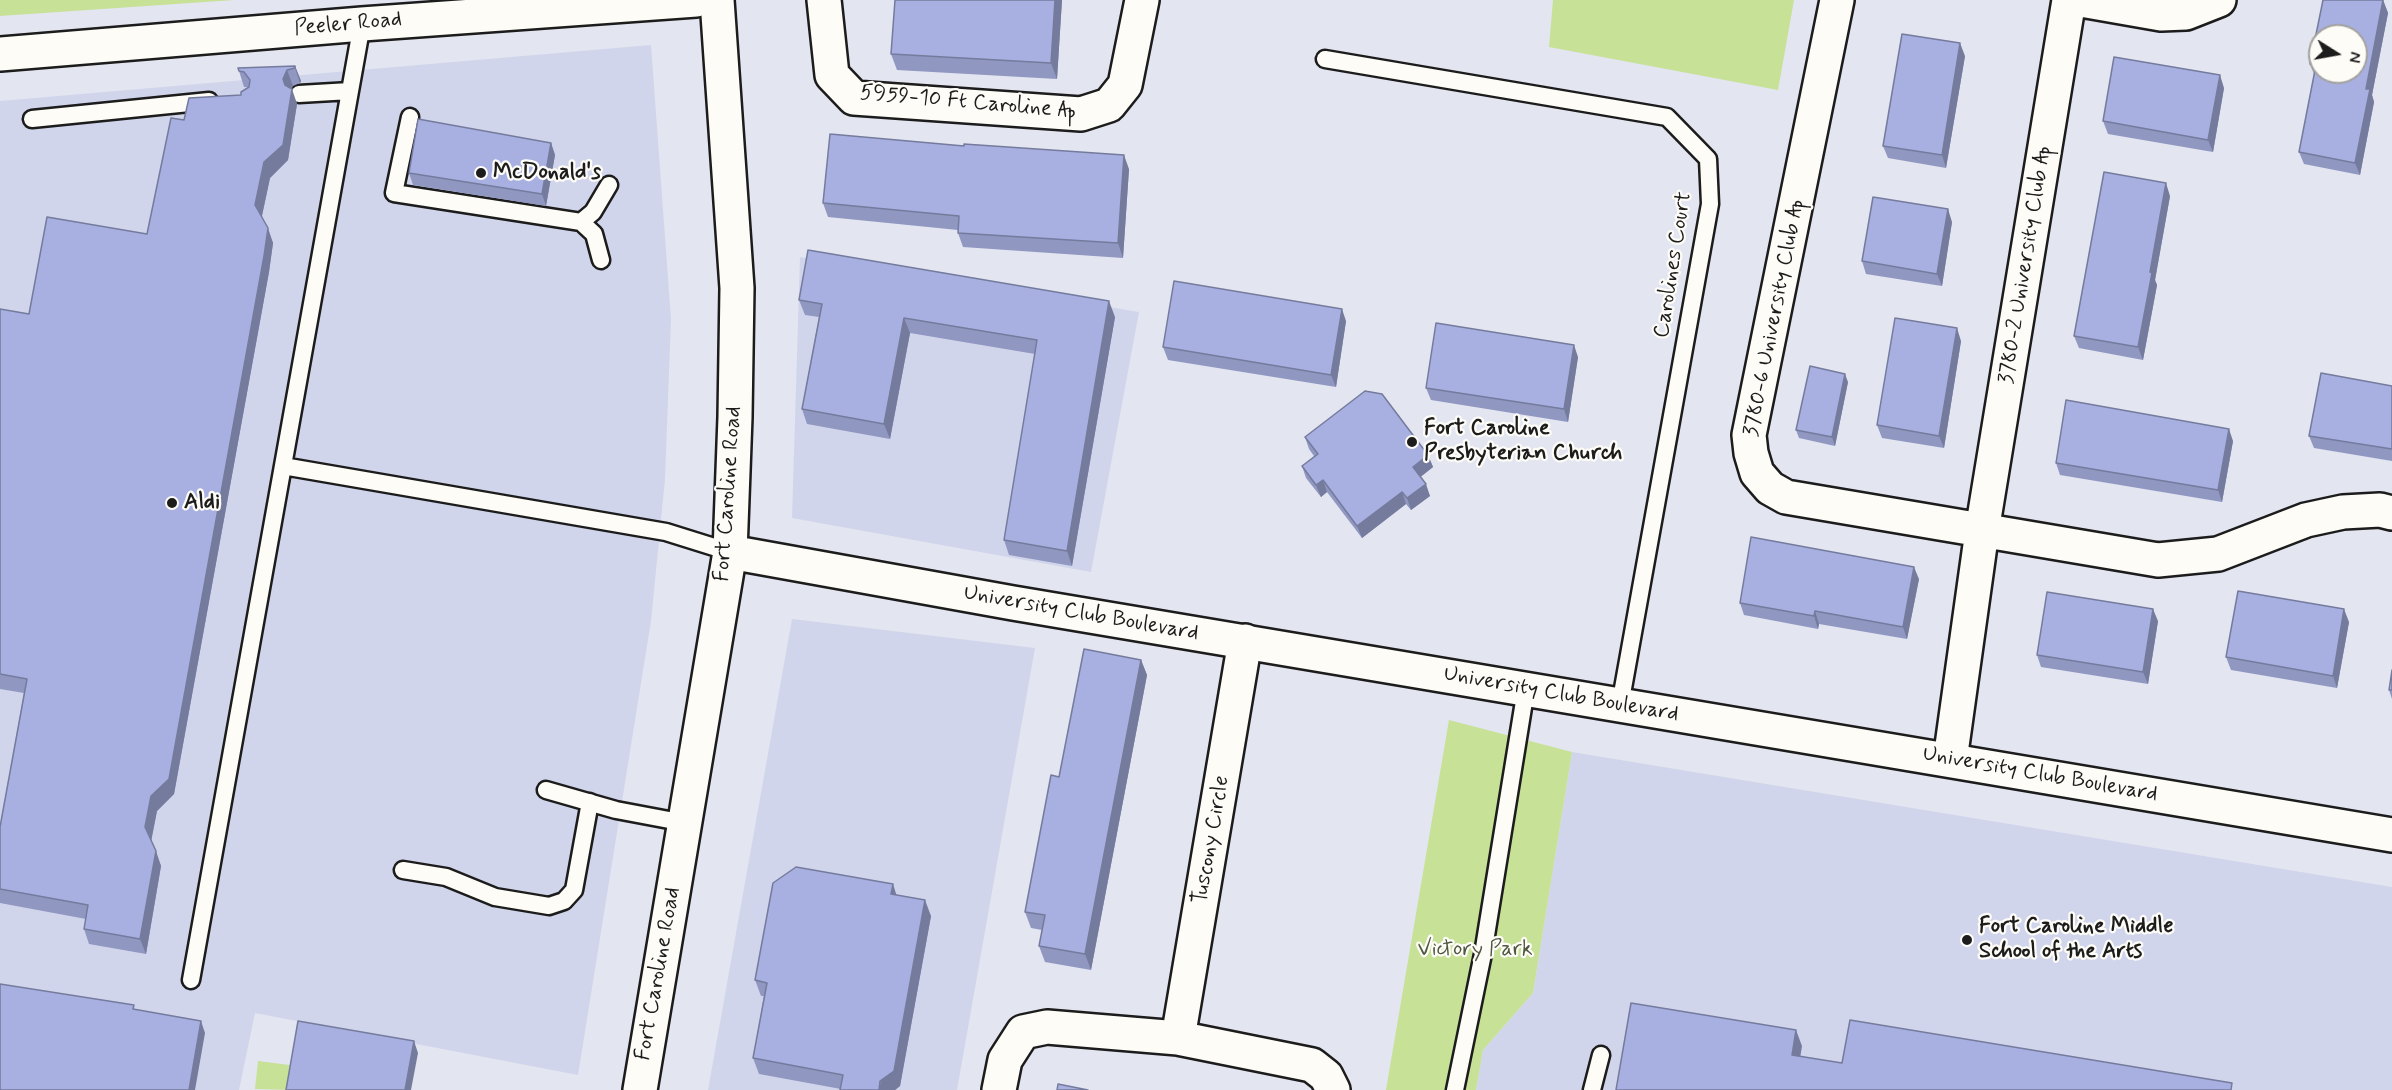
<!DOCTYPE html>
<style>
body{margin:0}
#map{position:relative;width:2392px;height:1090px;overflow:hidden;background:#e3e5f0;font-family:Mynerve,sans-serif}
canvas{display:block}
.north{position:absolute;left:2308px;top:24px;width:60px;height:60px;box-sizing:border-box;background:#fdfcf7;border:2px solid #a3a29f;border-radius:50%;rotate:101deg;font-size:16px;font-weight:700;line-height:24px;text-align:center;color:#1c1c1c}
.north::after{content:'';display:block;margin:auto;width:21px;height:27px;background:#1c1c1c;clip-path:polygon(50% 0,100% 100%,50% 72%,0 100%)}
</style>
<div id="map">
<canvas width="2392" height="1090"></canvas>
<div class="north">N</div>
</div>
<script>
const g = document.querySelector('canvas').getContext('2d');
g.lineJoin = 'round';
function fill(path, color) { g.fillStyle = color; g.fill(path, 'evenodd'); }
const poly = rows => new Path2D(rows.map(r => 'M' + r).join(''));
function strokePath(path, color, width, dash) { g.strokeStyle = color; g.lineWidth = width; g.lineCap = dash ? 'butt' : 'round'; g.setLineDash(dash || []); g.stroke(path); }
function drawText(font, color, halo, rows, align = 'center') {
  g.font = font + ' Mynerve,sans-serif'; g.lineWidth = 4.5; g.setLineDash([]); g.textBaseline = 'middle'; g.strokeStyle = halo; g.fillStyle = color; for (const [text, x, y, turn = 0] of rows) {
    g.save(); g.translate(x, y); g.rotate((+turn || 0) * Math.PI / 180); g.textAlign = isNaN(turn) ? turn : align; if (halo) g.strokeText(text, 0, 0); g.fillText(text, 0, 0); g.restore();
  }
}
fill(poly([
 [651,45,671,319,665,479,651,621,578,1075,255,1013,239,1090,0,1090,0,101],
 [800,257,1139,312,1091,572,792,518],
 [792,619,1035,648,957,1090,708,1090],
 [1572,752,2392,887,2392,1090,1476,1090,1483,1050,1533,993]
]), '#d1d5eb');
fill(poly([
 [0,0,234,0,0,16],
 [1553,0,1794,0,1778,90,1549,47],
 [1449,720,1572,752,1533,993,1483,1050,1476,1090,1386,1090],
 [258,1061,297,1066,293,1090,255,1089]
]), '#c7e197');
const service = poly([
 [1325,59,1667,117,1708,159,1710,204,1620,705],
 [299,94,350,91],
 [410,117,394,193,581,222,594,234,601,260],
 [32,119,209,101],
 [581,222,593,212,609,185],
 [283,466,666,532,730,552],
 [546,790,616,810,685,823],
 [403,870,446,877,495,897,549,906,564,901,574,890,590,802],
 [191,980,362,24],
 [1455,1090,1483,954,1526,689],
 [1592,1090,1601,1055]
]);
const minor = poly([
 [824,0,832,75,854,98,1081,114,1109,105,1125,85,1142,0],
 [1837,0,1749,435,1751,453,1757,473,1770,488,1786,497,2158,560,2218,554,2306,520,2343,512,2380,510,2392,513],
 [2081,0,2161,14,2186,13,2219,0],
 [0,54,362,24,696,0],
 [1950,760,1982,531,2069,0],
 [1178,1038,1245,641],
 [999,1090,1005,1060,1023,1032,1047,1027,1178,1038,1312,1065,1326,1076,1333,1090]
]);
const tertiary = poly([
 [730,552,1013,603,2392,835],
 [640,1090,730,552,735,417,737,288,717,0]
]);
strokePath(service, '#1c1c1c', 21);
strokePath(minor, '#1c1c1c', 38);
strokePath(tertiary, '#1c1c1c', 38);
strokePath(service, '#fdfcf7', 16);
strokePath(minor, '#fdfcf7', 33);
strokePath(tertiary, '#fdfcf7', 33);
fill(poly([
 [895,0,1062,0,1057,79,897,70,891,54],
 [2383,0,2388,13,2372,95,2374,102,2360,175,2304,164,2299,152,2314,74,2310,64],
 [1965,56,1946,168,1888,158,1883,146],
 [295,66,301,81,300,83,293,86,291,89,297,104,288,160,270,178,262,216,273,243,269,272,174,794,157,811,151,840,161,866,146,954,89,944,84,929,86,919,0,903,0,827,24,693,0,689,0,309,29,314,147,234,184,120,241,95,248,87,244,87,239,71],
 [2224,88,2213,152,2108,134,2103,121],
 [551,143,555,155,546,206,413,185,409,173],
 [964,146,1129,169,1123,258,963,247,958,233,958,230,828,217,823,203],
 [2170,196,2155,280,2157,285,2143,360,2079,348,2074,336],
 [1952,222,1942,286,1866,274,1862,261],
 [799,300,1115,317,1072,566,1009,555,1004,540,1035,354,910,333,890,439,807,424,802,409,819,317,805,315],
 [1346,321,1336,387,1168,360,1163,347],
 [1961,341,1944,448,1882,438,1877,425],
 [1578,357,1568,422,1431,400,1426,388],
 [1848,382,1835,446,1799,438,1796,430],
 [2392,386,2392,461,2314,448,2309,436],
 [1305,437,1428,455,1433,467,1420,477,1430,496,1411,510,1406,504,1362,538,1327,492,1321,497,1306,478,1302,466,1314,456,1309,449],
 [2233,441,2222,502,2060,475,2056,463],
 [1919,579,1907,639,1819,624,1818,629,1744,615,1740,603],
 [2158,621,2148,684,2041,667,2037,655],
 [2349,622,2337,688,2231,670,2226,657],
 [1141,660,1147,675,1091,970,1045,962,1039,946,1042,930,1031,928,1025,912,1059,777],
 [2392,670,2392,699,2389,690],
 [896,895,931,916,900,1086,895,1090,840,1090,841,1089,759,1074,753,1058,764,996,761,996,755,980]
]), '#9097c1');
fill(poly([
 [1055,0,1062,0,1057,79,1051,63],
 [2383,0,2388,13,2372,95,2374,102,2360,175,2355,163,2366,89],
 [1960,43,1965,56,1946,168,1942,155],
 [295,66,301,81,300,83,295,68],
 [287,70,293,86,289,94,292,89,297,104,288,160,270,178,261,220,255,205,283,79],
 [2220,75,2224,88,2213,152,2208,140],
 [551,143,555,155,546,206,542,194],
 [1124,155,1129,169,1123,258,1118,243],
 [2166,183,2170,196,2155,280,2157,285,2143,360,2138,347,2150,272],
 [1948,209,1952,222,1942,286,1937,274],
 [268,228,273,243,269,272,174,794,157,811,151,842,145,827],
 [1109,301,1115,317,1072,566,1067,551],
 [1342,309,1346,321,1336,387,1331,375],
 [904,318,910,333,890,439,884,424],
 [1957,328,1961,341,1944,448,1939,436],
 [1574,345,1578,357,1568,422,1564,409],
 [1845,374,1848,382,1835,446,1832,437],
 [2229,429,2233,441,2222,502,2218,490],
 [1428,455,1433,467,1418,479,1413,467],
 [1323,480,1327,492,1321,497,1316,485],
 [1426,484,1430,496,1411,510,1407,498],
 [1402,492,1406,504,1362,538,1357,526],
 [1914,567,1919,579,1907,639,1903,627],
 [2153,609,2158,621,2148,684,2143,672],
 [2344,609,2349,622,2337,688,2333,676],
 [1815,611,1819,624,1818,629,1814,616],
 [1141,660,1147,675,1091,970,1085,954],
 [156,851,161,866,146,954,140,939],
 [893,884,898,900,891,894],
 [925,900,931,916,900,1086,895,1090,879,1090],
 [201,1021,205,1033,195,1090,189,1090],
 [1796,1030,1802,1046,1798,1071,1792,1055],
 [414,1041,418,1053,411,1090,405,1090]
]), '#757b9d');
const building = poly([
 [895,0,1055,0,1051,63,891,54,895,0],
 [2323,0,2383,0,2366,89,2370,89,2355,163,2299,152,2316,65,2310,64,2323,0],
 [2320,36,2356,36,2356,72,2320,72,2320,36],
 [1902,34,1960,43,1942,155,1883,146,1902,34],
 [2114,57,2220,75,2208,140,2103,121,2114,57],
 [295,66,295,68,287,70,283,79,285,85,292,89,283,145,264,162,255,205,268,228,264,256,169,779,151,796,145,827,156,851,140,939,84,929,88,905,0,889,0,827,27,679,0,674,0,309,29,314,47,217,147,234,171,118,184,120,189,98,241,95,241,92,249,87,250,80,244,72,239,71,238,68,295,66],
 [418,119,551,143,542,194,409,173,418,119],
 [830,134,964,146,964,144,1124,155,1118,243,958,233,959,216,823,203,830,134],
 [2104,172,2166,183,2150,272,2152,273,2138,347,2074,336,2104,172],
 [1873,197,1948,209,1937,274,1862,261,1873,197],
 [808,250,1109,301,1067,551,1004,540,1037,340,904,318,884,424,802,409,822,304,799,300,808,250],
 [1174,281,1342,309,1331,375,1163,347,1174,281],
 [1895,318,1957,328,1939,436,1877,425,1895,318],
 [1436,323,1574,345,1564,409,1426,388,1436,323],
 [1810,366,1845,374,1832,437,1796,430,1810,366],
 [2321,373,2392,386,2392,449,2309,436,2321,373],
 [1365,391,1382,394,1428,455,1413,467,1426,484,1407,498,1402,492,1357,526,1323,480,1316,485,1302,466,1318,454,1305,437,1365,391],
 [2066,400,2229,429,2218,490,2056,463,2066,400],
 [1751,537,1914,567,1903,627,1815,611,1814,616,1740,603,1751,537],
 [2238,591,2344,609,2333,676,2226,657,2238,591],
 [2047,592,2153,609,2143,672,2037,655,2047,592],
 [1084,649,1141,660,1085,954,1039,946,1045,915,1025,912,1051,775,1059,777,1084,649],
 [2392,670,2392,690,2389,690,2392,670],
 [796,867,893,884,891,894,925,900,894,1071,880,1081,879,1090,840,1090,843,1075,753,1058,767,983,755,980,773,883,796,867],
 [0,984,134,1005,133,1009,201,1021,189,1090,0,1090,0,984],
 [1631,1003,1796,1030,1792,1055,1842,1063,1850,1020,2232,1083,2231,1090,1616,1090,1631,1003],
 [298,1021,414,1041,405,1090,286,1090,298,1021],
 [1058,1084,1088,1090,1057,1090,1058,1084]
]);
fill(building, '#a7b0e0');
strokePath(building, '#757b9d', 1.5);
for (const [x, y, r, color] of [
 [481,173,6,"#1c1c1c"],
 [1412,442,6,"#1c1c1c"],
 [172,503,6,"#1c1c1c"],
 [1967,940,6,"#1c1c1c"]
]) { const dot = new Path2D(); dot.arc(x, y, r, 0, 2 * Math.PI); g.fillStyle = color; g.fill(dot); strokePath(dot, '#fdfcf7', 2); }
drawText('22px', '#1c1c1c', '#fdfcf7', [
 ["Peeler Road",348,25,-5],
 ["5959-10 Ft Caroline Ap",968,103,5],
 ["Carolines Court",1674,265,-81],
 ["3780-2 University Club Ap",2026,265,-81],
 ["3780-6 University Club Ap",1775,318,-79],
 ["Fort Caroline Road",729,494,-86],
 ["University Club Boulevard",1081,614,10],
 ["University Club Boulevard",1561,695,10],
 ["University Club Boulevard",2040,775,10],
 ["Tuscony Circle",1212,840,-80],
 ["Fort Caroline Road",659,974,-80]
]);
drawText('bold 22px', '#1c1c1c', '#fdfcf7', [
 ["McDonald's",493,173],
 ["Fort Caroline",1424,429],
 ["Presbyterian Church",1424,454],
 ["Aldi",184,503],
 ["Fort Caroline Middle",1979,927],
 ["School of the Arts",1979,952]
], 'left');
drawText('22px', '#4f5741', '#fdfcf7', [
 ["Victory Park",1475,950]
]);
</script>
